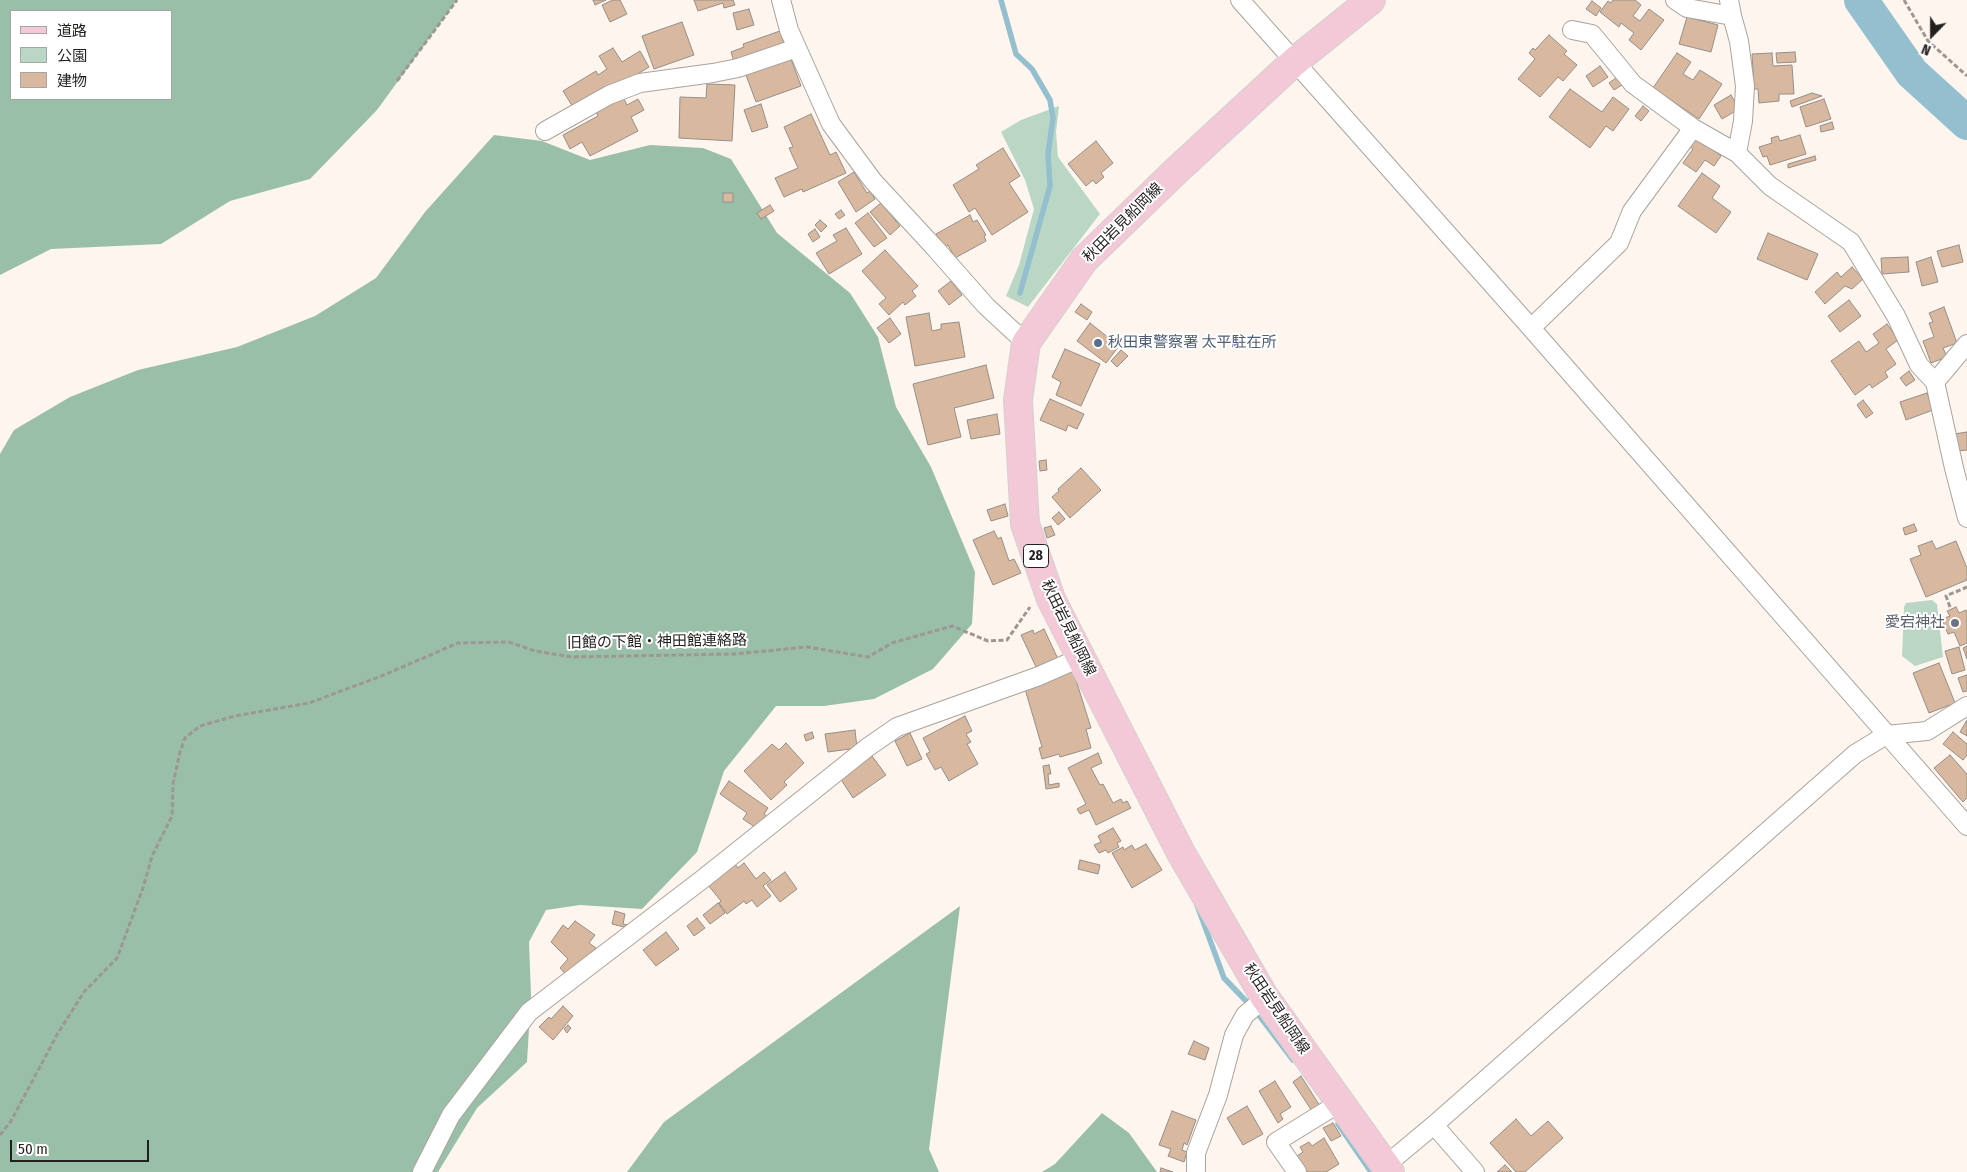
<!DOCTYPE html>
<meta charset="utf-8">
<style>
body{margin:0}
#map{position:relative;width:1967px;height:1172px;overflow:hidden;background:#fdf5ee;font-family:"Fira Sans Condensed","Noto Sans JP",sans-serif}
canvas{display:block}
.legend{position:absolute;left:10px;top:10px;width:162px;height:90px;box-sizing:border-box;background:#fff;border:1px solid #a7a5a5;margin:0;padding:6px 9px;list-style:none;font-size:15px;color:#221f1d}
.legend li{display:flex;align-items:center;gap:10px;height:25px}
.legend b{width:25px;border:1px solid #a7a5a5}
.north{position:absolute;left:1907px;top:10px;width:50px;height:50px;-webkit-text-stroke:4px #fff;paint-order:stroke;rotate:202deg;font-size:14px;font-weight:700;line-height:20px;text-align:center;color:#221f1d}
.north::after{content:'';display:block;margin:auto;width:18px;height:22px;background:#221f1d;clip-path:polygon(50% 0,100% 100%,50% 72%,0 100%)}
.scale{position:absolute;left:10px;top:1140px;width:139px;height:22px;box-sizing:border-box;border:2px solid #221f1d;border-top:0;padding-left:6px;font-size:15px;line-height:18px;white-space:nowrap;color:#221f1d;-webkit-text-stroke:4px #fff;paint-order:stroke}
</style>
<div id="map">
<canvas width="1967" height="1172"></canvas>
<ul class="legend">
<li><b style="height:6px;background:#f3c8d7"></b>道路</li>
<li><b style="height:14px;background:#bad7c6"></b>公園</li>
<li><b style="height:14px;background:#d8b99f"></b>建物</li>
</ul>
<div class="north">N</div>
<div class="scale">50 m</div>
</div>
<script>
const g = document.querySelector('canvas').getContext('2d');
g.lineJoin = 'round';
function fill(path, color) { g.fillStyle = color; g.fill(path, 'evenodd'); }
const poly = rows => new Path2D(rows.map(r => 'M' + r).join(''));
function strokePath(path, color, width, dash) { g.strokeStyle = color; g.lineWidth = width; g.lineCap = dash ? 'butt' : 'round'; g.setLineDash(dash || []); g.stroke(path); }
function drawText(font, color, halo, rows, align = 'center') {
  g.font = font + ' "Fira Sans Condensed","Noto Sans JP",sans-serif'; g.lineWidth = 4; g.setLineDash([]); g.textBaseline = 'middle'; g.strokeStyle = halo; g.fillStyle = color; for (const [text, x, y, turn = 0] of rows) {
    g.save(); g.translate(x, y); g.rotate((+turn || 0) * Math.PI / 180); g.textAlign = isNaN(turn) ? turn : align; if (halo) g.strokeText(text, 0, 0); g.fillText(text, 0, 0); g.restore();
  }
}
fill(poly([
 [1059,106,1056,132,1058,157,1100,214,1028,307,1006,296,1019,265,1034,209,1025,180,1001,132,1021,120],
 [1932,600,1937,604,1943,657,1915,666,1902,656,1904,607,1906,603]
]), '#bad7c6');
fill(poly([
 [0,0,457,0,377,110,310,179,230,201,161,244,51,249,0,275],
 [11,11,171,11,171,99,11,99],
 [494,135,542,141,590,160,650,145,703,148,731,159,777,233,850,293,878,337,896,407,931,467,975,572,972,624,933,669,874,699,824,706,776,706,724,771,697,852,642,909,580,905,546,910,529,942,531,995,527,1062,477,1108,438,1172,0,1172,0,454,14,430,70,397,138,370,237,347,315,316,376,278,425,212],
 [960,906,929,1149,939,1172,627,1172,664,1122],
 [1102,1113,1129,1133,1157,1172,1042,1172,1055,1164]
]), '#9abfa9');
strokePath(poly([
 [1001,0,1016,54,1032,69,1050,100,1053,118,1048,154,1050,186,1020,293],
 [1197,905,1224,978,1247,1002],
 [1258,1014,1293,1060],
 [1338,1124,1371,1172]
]), '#94bfce', 5.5);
strokePath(poly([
 [1861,0,1912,73,1967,123]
]), '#94bfce', 34);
const building = poly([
 [593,0,606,0,595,5,593,0],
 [613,0,620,0,627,14,610,22,602,5,613,0],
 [694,0,733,0,735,5,724,8,723,3,698,11,694,0],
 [1613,0,1635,0,1641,5,1633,16,1640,21,1649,9,1664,20,1641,50,1629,40,1634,33,1621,23,1619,27,1600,12,1608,1,1611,3,1613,0],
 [1592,1,1601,8,1596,16,1586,9,1592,1],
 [749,9,754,25,737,30,733,13,749,9],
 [1687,17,1718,25,1711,52,1679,44,1687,17],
 [682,22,694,55,654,69,642,36,682,22],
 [780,31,785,47,735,65,731,52,744,47,743,44,780,31],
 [1549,35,1567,51,1564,54,1577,65,1563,81,1558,77,1540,97,1518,79,1535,59,1529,53,1533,48,1535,50,1549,35],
 [613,48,622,62,640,51,649,67,576,112,563,91,596,71,598,75,607,69,599,56,613,48],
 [1795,52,1796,62,1777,63,1776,53,1795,52],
 [1677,53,1691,62,1683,74,1693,80,1700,70,1722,84,1699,119,1653,88,1677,53],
 [1772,53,1773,66,1792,65,1794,94,1779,94,1779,101,1759,103,1758,89,1754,89,1752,54,1772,53],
 [791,59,801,86,756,102,746,75,791,59],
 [1600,66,1608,77,1593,87,1586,76,1600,66],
 [1620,75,1625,83,1614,90,1609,83,1620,75],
 [707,84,735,85,732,141,679,138,680,97,706,98,707,84],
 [1570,89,1602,112,1613,97,1629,109,1613,131,1606,126,1590,148,1549,117,1570,89],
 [1812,93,1822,96,1792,107,1790,101,1812,93],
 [622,95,627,105,638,99,644,110,631,117,638,131,590,156,582,142,570,149,563,135,598,116,595,109,622,95],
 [1731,95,1739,109,1722,119,1714,105,1731,95],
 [1824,99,1831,119,1806,127,1800,107,1824,99],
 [761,104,768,127,752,132,744,110,761,104],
 [1643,106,1649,111,1641,121,1635,116,1643,106],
 [811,114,830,155,836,152,846,173,803,192,802,189,784,197,775,178,798,168,789,148,793,147,784,127,811,114],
 [1832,122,1834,129,1821,132,1820,126,1832,122],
 [1800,135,1806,154,1770,165,1767,156,1763,157,1759,147,1772,143,1771,138,1778,136,1780,141,1800,135],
 [1696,137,1721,156,1714,166,1705,160,1696,172,1683,163,1693,149,1689,146,1696,137],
 [1096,141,1113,163,1101,173,1104,177,1096,184,1093,180,1086,186,1068,164,1096,141],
 [1003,148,1020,176,1009,183,1028,212,992,235,975,208,969,212,953,185,979,169,976,165,1003,148],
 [1815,156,1816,160,1788,168,1788,164,1815,156],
 [854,172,867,193,870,191,875,199,856,212,838,182,854,172],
 [1702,173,1720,186,1712,198,1731,212,1716,233,1678,206,1702,173],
 [723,193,733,193,733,202,723,202,723,193],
 [881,203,900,226,890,235,870,212,881,203],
 [770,205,774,211,761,219,757,213,770,205],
 [841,210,845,215,839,219,835,214,841,210],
 [868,213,887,238,874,247,855,223,868,213],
 [970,215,973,222,977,220,986,235,984,236,986,241,955,258,948,245,944,248,936,234,970,215],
 [820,220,827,226,821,232,815,225,820,220],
 [846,228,862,254,829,274,816,253,837,241,833,235,846,228],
 [815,229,820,237,813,242,808,234,815,229],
 [1768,233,1818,254,1807,280,1757,259,1768,233],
 [1959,245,1963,262,1942,267,1937,251,1959,245],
 [885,250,918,286,912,291,916,296,905,305,903,302,889,315,879,304,886,298,862,271,885,250],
 [1908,257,1909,272,1882,274,1881,258,1908,257],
 [1931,257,1938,282,1922,286,1916,262,1931,257],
 [1852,267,1863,279,1852,289,1845,286,1825,304,1815,292,1837,272,1841,277,1852,267],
 [951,281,962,295,949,305,938,291,951,281],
 [1849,300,1861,316,1840,332,1828,316,1849,300],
 [1081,304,1092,312,1087,320,1075,312,1081,304],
 [1944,307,1957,343,1943,348,1947,357,1931,363,1923,341,1934,337,1929,323,1933,322,1929,313,1944,307],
 [929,313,932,331,941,329,941,324,959,322,965,357,915,366,906,317,929,313],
 [890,318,901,334,889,343,877,328,890,318],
 [1090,323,1119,346,1106,363,1077,341,1090,323],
 [1887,324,1898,340,1886,349,1896,364,1885,372,1888,377,1872,388,1870,384,1855,395,1831,361,1859,341,1866,352,1879,343,1873,334,1887,324],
 [1065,349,1100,364,1081,406,1056,395,1061,382,1052,377,1065,349],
 [1121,350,1128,356,1117,367,1111,361,1121,350],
 [986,365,994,398,954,408,961,437,928,445,913,384,986,365],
 [1909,371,1915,380,1906,386,1900,378,1909,371],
 [1927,393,1933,410,1906,420,1900,402,1927,393],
 [1050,399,1084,414,1077,429,1068,425,1066,431,1040,420,1050,399],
 [1863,400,1873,413,1866,418,1857,405,1863,400],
 [997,414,1000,434,971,439,967,420,997,414],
 [1967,432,1967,450,1957,451,1954,434,1967,432],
 [1046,460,1047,470,1040,471,1039,461,1046,460],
 [1081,468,1101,490,1070,518,1052,497,1059,491,1058,489,1081,468],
 [1005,504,1008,516,991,521,987,510,1005,504],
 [1059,512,1065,519,1058,525,1052,518,1059,512],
 [1914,524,1917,531,1905,535,1903,528,1914,524],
 [1051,526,1055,535,1047,538,1044,528,1051,526],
 [994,531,998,539,1001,537,1009,561,1014,559,1021,573,993,585,973,540,994,531],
 [1932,541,1936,549,1956,541,1967,568,1967,580,1926,597,1910,559,1921,555,1918,546,1932,541],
 [1956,607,1959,613,1966,610,1967,613,1967,643,1960,646,1954,632,1948,634,1942,619,1950,616,1947,611,1956,607],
 [1044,629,1058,659,1037,669,1021,635,1033,630,1034,634,1044,629],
 [1967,646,1967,659,1963,648,1967,646],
 [1959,647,1965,670,1952,674,1945,651,1959,647],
 [1939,663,1955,703,1929,713,1913,673,1939,663],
 [1072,667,1091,728,1086,729,1091,748,1060,757,1059,754,1042,759,1039,748,1042,747,1023,682,1072,667],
 [1967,675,1967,691,1963,692,1958,678,1967,675],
 [965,716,972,731,966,734,971,742,967,744,978,764,949,781,941,767,935,770,926,754,930,752,923,738,965,716],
 [1967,720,1967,736,1960,732,1967,720],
 [855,730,857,748,828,752,825,734,855,730],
 [812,732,814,738,806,741,804,735,812,732],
 [1953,732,1967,744,1967,755,1963,760,1943,744,1953,732],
 [910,733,922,759,907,766,895,741,910,733],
 [786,743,804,763,784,782,787,785,771,800,744,771,772,744,779,750,786,743],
 [1098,753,1102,763,1091,768,1100,785,1103,784,1113,803,1121,799,1123,803,1127,801,1131,808,1096,825,1089,810,1080,814,1077,809,1086,804,1068,768,1098,753],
 [1950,755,1967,774,1967,798,1963,802,1934,768,1950,755],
 [872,756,886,775,853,798,840,778,872,756],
 [1049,765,1051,774,1048,774,1049,785,1059,783,1059,787,1046,789,1043,766,1049,765],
 [729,781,768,808,764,814,768,817,759,830,743,819,747,813,720,794,729,781],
 [1113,828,1121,841,1117,843,1119,847,1108,853,1106,850,1099,853,1094,845,1101,842,1098,836,1113,828],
 [1146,844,1162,870,1132,888,1112,853,1123,847,1124,850,1132,845,1135,850,1146,844],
 [1080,860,1100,865,1098,874,1078,869,1080,860],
 [744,863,756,879,764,872,771,880,763,886,771,896,757,907,752,900,746,904,744,901,727,914,719,903,721,901,708,885,735,864,738,868,744,863],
 [785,872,797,889,780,902,767,885,785,872],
 [718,903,725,913,710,924,703,915,718,903],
 [615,911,625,914,623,924,632,926,632,929,612,924,615,911],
 [697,918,705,928,694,936,687,926,697,918],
 [575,921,595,935,589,943,596,948,583,967,568,977,560,968,568,959,551,942,563,925,568,929,575,921],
 [666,932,679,949,656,966,643,950,666,932],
 [563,1006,573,1016,553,1040,539,1027,549,1017,551,1019,563,1006],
 [568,1025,571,1028,567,1033,564,1029,568,1025],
 [1194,1041,1209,1048,1205,1060,1188,1054,1194,1041],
 [1301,1076,1320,1106,1312,1111,1293,1082,1301,1076],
 [1275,1081,1291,1107,1280,1114,1283,1119,1278,1123,1259,1091,1275,1081],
 [1247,1106,1263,1134,1243,1145,1227,1118,1247,1106],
 [1172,1111,1196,1120,1187,1145,1184,1143,1182,1150,1187,1152,1184,1162,1168,1156,1171,1149,1159,1145,1172,1111],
 [1516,1119,1531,1136,1548,1121,1563,1138,1525,1172,1516,1172,1490,1143,1516,1119],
 [1333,1123,1341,1136,1331,1141,1323,1128,1333,1123],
 [1324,1138,1339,1164,1326,1172,1306,1172,1297,1156,1303,1152,1300,1147,1309,1142,1312,1146,1324,1138],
 [1505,1165,1512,1172,1497,1172,1505,1165],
 [1161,1168,1173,1172,1160,1172,1161,1168]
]);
fill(building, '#d8b99f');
strokePath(building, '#958e88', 1);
const minor = poly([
 [781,0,789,30,831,124,873,181,934,247,986,306,1026,343],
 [1240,0,1531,328,1967,826],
 [1675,0,1687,8,1732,16],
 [1729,0,1732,16,1739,41,1745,86,1743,121,1737,153,1770,186,1851,242,1896,316,1919,365,1935,382,1954,468,1967,518],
 [1693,128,1737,153],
 [545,131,609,95,640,83,713,73,738,68,797,48],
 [1531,328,1619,243,1632,211,1693,128,1633,84,1592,34,1572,30],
 [1935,382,1967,344],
 [1434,1125,1475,1172],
 [1386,1165,1434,1125,1855,754,1886,735,1927,731,1967,706],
 [1196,1170,1196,1153,1218,1095,1234,1035,1245,1015,1265,998],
 [422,1172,451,1115,529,1012,704,878,868,747,897,727,1039,676,1082,657],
 [1297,1172,1276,1142,1341,1102]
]);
const primary = poly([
 [1371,0,1294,62,1176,171,1084,260,1026,343,1018,400,1025,524,1051,599,1181,853,1264,996,1390,1172]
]);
strokePath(minor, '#aaa39d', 20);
strokePath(primary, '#d3d2d2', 30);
strokePath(poly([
 [1904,0,1928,41,1967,76],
 [397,81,457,0],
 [1950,607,1946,596,1967,587],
 [0,1135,11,1121,58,1033,84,992,117,958,143,888,152,856,172,816,173,784,180,752,185,738,200,726,235,716,309,703,384,675,458,643,509,642,535,651,572,657,734,654,807,647,868,657,892,643,952,626,988,641,1007,640,1030,607]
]), '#9c9792', 3, [5, 2.5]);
strokePath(minor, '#fff', 18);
strokePath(primary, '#f3c8d7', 28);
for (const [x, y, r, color] of [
 [1098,343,5,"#5c6f8a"],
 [1955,623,5,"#6b7280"]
]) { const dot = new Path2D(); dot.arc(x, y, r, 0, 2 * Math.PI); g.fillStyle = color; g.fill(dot); strokePath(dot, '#fff', 2); }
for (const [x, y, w] of [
 [1036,556,25]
]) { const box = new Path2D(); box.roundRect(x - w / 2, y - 11.5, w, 23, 4); g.fillStyle = '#fff'; g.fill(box); strokePath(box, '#221f1d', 1); }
drawText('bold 14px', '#221f1d', null, [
 ["28",1036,556]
]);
drawText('15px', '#221f1d', '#fff', [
 ["秋田岩見船岡線",1123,223,-45],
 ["秋田岩見船岡線",1068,628,64],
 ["旧館の下館・神田館連絡路",657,642,-1],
 ["秋田岩見船岡線",1276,1009,56]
]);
drawText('15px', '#4e5e75', '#fff', [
 ["秋田東警察署 太平駐在所",1108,343]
], 'left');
drawText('15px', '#5b616d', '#fff', [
 ["愛宕神社",1945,623]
], 'right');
</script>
